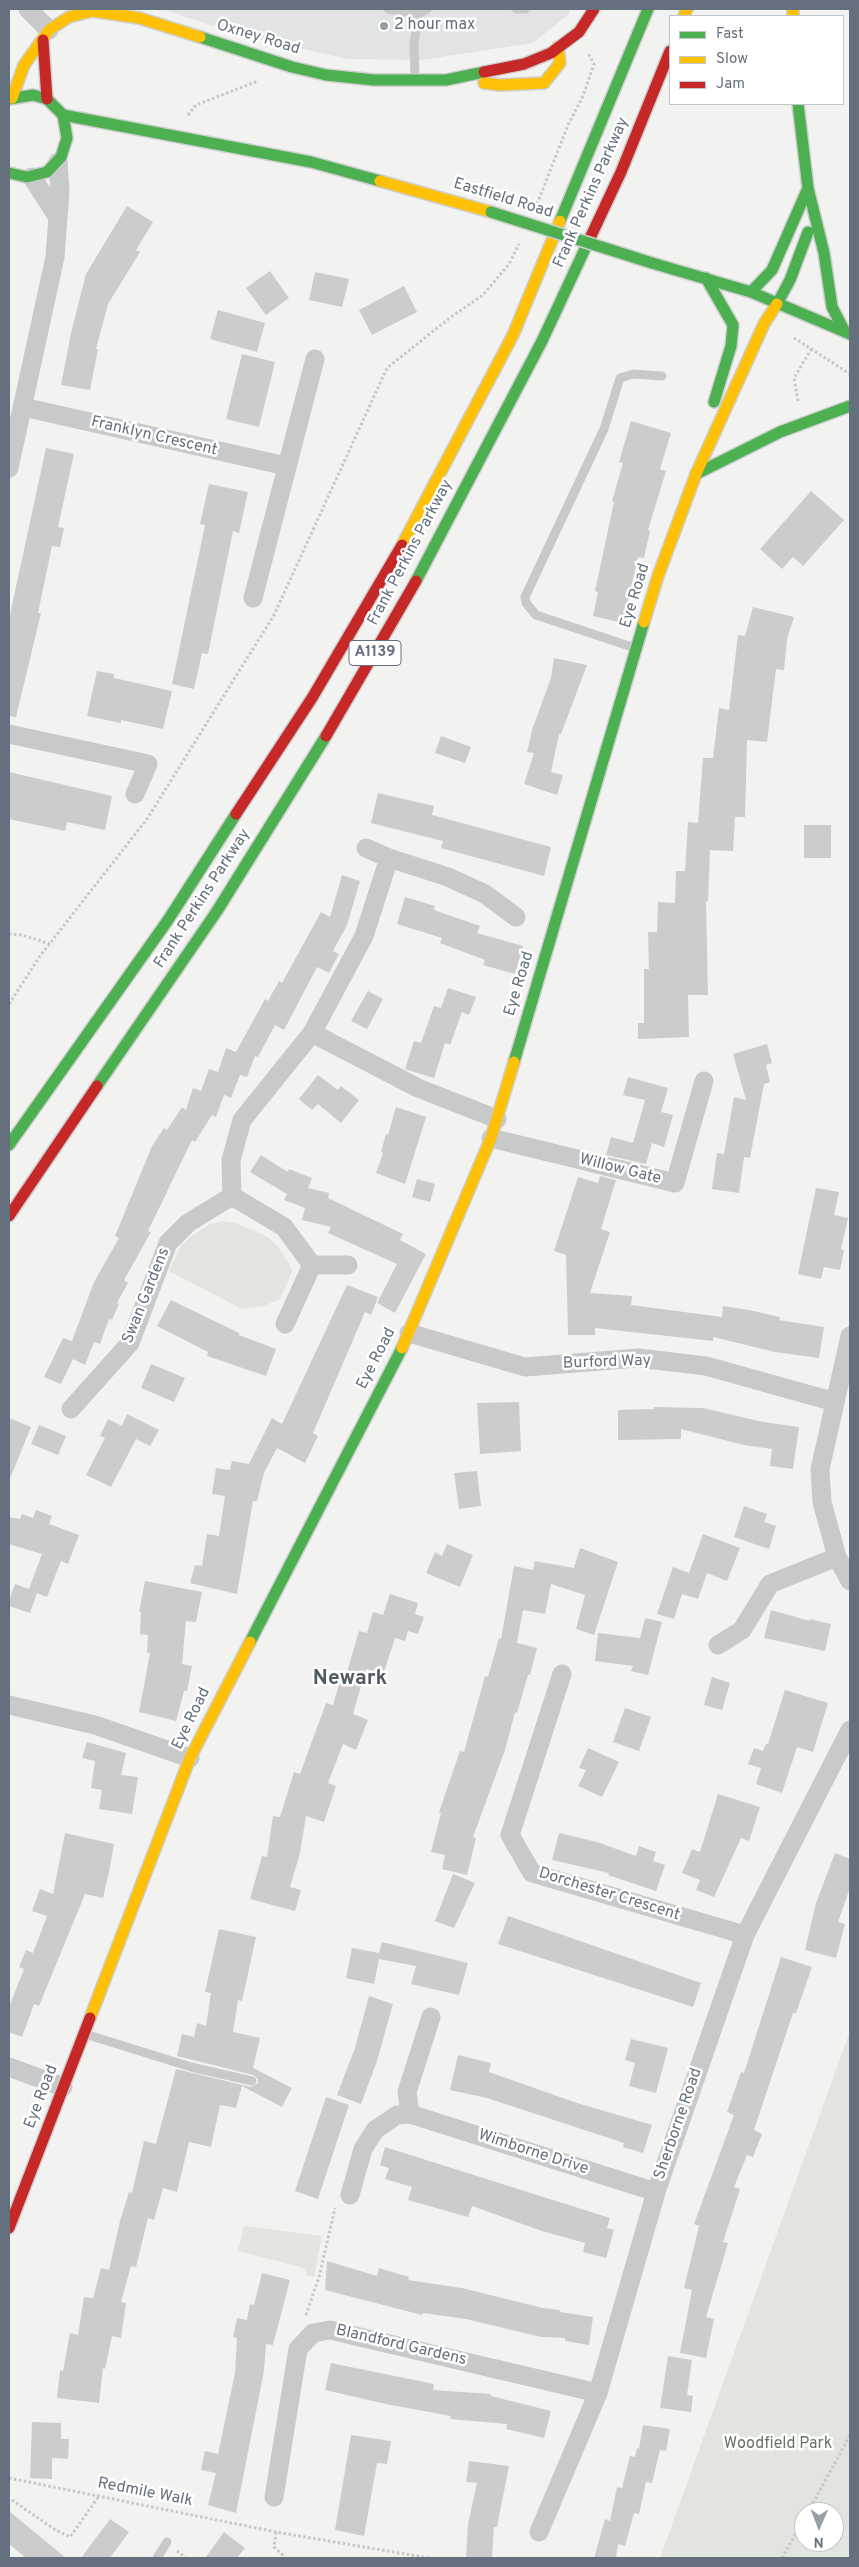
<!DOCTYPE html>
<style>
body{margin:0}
#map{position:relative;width:859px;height:2567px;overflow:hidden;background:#f2f3f1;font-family:Overpass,sans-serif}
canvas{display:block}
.frame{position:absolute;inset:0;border:10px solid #65707e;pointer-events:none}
.legend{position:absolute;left:669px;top:15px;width:175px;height:90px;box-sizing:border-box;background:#fff;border:1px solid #c1c6cb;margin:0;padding:6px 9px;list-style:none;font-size:15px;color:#65707e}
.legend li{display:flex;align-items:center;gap:10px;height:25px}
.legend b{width:25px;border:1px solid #c1c6cb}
.north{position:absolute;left:794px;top:2502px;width:50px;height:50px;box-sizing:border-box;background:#fff;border:1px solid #c1c6cb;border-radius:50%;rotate:181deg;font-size:14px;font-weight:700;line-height:20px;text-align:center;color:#65707e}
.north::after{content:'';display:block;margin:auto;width:18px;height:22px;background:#969ea6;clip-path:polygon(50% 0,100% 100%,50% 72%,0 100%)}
</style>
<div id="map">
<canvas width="859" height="2567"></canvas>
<div class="frame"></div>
<ul class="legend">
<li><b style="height:6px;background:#4caf50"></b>Fast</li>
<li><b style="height:6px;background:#ffc107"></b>Slow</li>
<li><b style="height:6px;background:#c62828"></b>Jam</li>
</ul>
<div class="north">N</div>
</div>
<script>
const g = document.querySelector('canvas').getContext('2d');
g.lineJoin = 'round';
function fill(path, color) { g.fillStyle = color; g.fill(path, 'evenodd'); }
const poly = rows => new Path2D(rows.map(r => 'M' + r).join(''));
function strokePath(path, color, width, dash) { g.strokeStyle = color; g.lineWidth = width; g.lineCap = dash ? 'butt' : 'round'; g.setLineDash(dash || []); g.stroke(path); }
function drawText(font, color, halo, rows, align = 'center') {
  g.font = font + ' Overpass,sans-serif'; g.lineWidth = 5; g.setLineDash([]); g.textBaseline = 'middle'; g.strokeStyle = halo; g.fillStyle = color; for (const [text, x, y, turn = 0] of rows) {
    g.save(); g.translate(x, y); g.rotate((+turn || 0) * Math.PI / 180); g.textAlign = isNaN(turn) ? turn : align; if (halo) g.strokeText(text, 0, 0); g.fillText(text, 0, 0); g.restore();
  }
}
fill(poly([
 [161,9,570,9,569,14,533,43,421,60,348,59,248,37]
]), '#e2e4e3');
fill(poly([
 [223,1221,235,1223,268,1237,279,1248,290,1265,292,1272,280,1299,264,1306,242,1309,169,1271,180,1247,190,1237,210,1224],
 [850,2031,850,2558,660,2558],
 [804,2512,834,2512,834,2542,804,2542],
 [244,2226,322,2236,314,2277,307,2275,304,2268,238,2251]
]), '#e2e5df');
fill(poly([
 [127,206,153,222,136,250,140,252,108,304,96,349,98,349,90,390,61,385,71,333,86,274],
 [270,271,289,298,266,315,246,288],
 [315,272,349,279,342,307,309,300],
 [404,286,417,312,372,335,359,310],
 [218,310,265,323,257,352,210,339],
 [242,354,275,362,259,427,226,419],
 [631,421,671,433,660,469,666,471,648,530,650,531,644,558,638,557,623,623,593,616,598,592,595,591,614,502,612,501,623,463,619,462],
 [46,448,74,454,58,527,64,528,60,547,52,546,38,613,41,613,16,717,9,716,9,619],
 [209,484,248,492,239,533,233,531,208,654,202,653,194,689,172,684,205,525,200,524],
 [811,491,844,520,803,566,793,557,782,569,760,549],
 [753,607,794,617,787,639,784,670,776,669,767,742,747,740,745,817,735,817,733,851,710,850,708,901,706,901,708,995,688,995,689,1037,638,1039,638,1023,644,1023,644,969,649,969,648,932,657,932,658,902,675,903,676,871,685,871,688,822,698,823,703,758,713,758,719,708,729,710,738,635,745,636],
 [554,658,587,665,561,734,559,734,551,772,563,775,557,795,524,784,534,753,527,752,532,730,551,678],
 [97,671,114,674,114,678,172,691,163,729,121,720,121,723,87,716],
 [441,736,471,747,465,763,435,753],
 [9,772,112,796,105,830,67,822,65,831,9,819],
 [378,793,434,806,432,815,551,847,544,876,441,848,443,841,371,823],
 [804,825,831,825,831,858,804,858],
 [342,875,360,881,347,925,333,951,339,954,329,973,317,967,284,1030,275,1025,258,1057,255,1056,247,1077,240,1075,231,1098,224,1095,216,1117,212,1115,195,1142,192,1140,148,1231,151,1232,124,1280,128,1283,117,1303,119,1304,112,1320,109,1319,100,1344,94,1342,85,1365,73,1359,61,1384,44,1377,63,1338,72,1341,94,1282,119,1238,115,1236,152,1146,164,1128,167,1130,182,1107,186,1110,193,1088,201,1091,209,1069,218,1072,226,1048,236,1052,265,999,268,1001,279,981,282,983,321,912,330,917],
 [405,897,435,906,434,910,480,926,477,933,523,946,515,974,483,965,485,960,440,943,442,938,397,924],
 [448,988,476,997,469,1015,462,1012,450,1045,445,1043,434,1078,408,1070,405,1069,414,1041,421,1043,434,1006,441,1008],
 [368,991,383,999,367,1029,351,1021],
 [767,1044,772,1063,766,1065,770,1082,764,1084,750,1158,744,1157,739,1193,712,1189,717,1153,724,1154,734,1097,746,1100,733,1054],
 [318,1075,338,1090,341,1086,359,1100,341,1123,318,1104,312,1110,299,1099],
 [628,1077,668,1088,661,1112,673,1115,664,1147,652,1143,646,1164,606,1155,611,1137,633,1143,645,1100,623,1095],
 [396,1107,426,1117,405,1184,376,1173,383,1153,381,1152,386,1134,388,1135],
 [261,1155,288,1172,289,1169,312,1178,308,1188,329,1193,328,1198,403,1234,400,1240,426,1254,395,1313,377,1303,397,1264,328,1233,331,1227,302,1220,305,1208,284,1200,287,1194,250,1172],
 [600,1176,616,1180,601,1229,610,1232,590,1293,632,1296,631,1305,722,1317,723,1306,749,1310,780,1317,779,1320,824,1327,819,1358,775,1352,713,1337,713,1341,595,1328,595,1335,568,1335,566,1255,554,1251,578,1177,598,1183],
 [417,1179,435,1184,430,1202,412,1197],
 [816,1188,839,1192,834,1215,848,1218,841,1249,844,1250,840,1270,824,1267,821,1279,798,1274],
 [347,1285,378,1297,371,1315,365,1312,313,1433,318,1436,305,1463,277,1448,264,1473,257,1501,253,1501,237,1594,190,1583,195,1565,202,1566,207,1534,219,1536,225,1496,212,1494,216,1468,230,1470,232,1461,249,1464,272,1418,282,1424],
 [171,1300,239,1333,239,1335,276,1349,266,1376,207,1356,208,1352,157,1326],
 [151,1364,185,1378,174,1402,141,1388],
 [519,1402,521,1451,480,1454,477,1403],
 [654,1407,703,1408,763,1422,799,1427,793,1469,770,1466,772,1449,744,1445,681,1429,681,1439,618,1440,618,1410,654,1409],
 [127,1414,159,1430,150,1446,136,1439,111,1487,86,1475,105,1438,100,1436,108,1419,122,1426],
 [9,1418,31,1427,9,1481],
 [39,1425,66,1436,58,1455,31,1444],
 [477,1471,481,1506,459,1509,454,1473],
 [744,1506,767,1514,764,1522,776,1526,769,1549,734,1537],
 [36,1510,52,1516,49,1524,79,1535,68,1564,61,1561,47,1597,37,1593,30,1613,9,1606,9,1600,15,1584,29,1589,42,1554,9,1544,9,1517,20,1519,22,1514,33,1518],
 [703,1534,740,1548,727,1581,707,1573,698,1599,682,1594,674,1619,657,1614,673,1567,689,1573],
 [447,1544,473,1555,460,1587,426,1573,435,1552,442,1556],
 [580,1548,618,1562,594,1635,576,1629,585,1595,551,1584,545,1614,523,1610,517,1643,537,1648,530,1675,528,1675,517,1713,515,1712,505,1750,473,1837,476,1838,467,1875,442,1869,445,1855,431,1852,441,1813,439,1812,460,1751,464,1752,485,1676,488,1677,499,1638,501,1639,514,1566,533,1570,535,1561,574,1568],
 [145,1581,202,1592,196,1622,186,1621,182,1664,192,1666,187,1691,184,1691,176,1721,139,1712,150,1653,147,1653,148,1635,140,1634,141,1612,139,1612],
 [390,1594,418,1603,415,1614,424,1617,418,1634,408,1631,405,1641,395,1638,383,1675,366,1669,353,1714,368,1720,356,1750,343,1744,328,1783,336,1786,324,1822,306,1816,300,1853,290,1887,301,1890,295,1911,250,1899,262,1856,267,1857,273,1816,280,1817,294,1772,300,1774,326,1703,333,1705,343,1671,347,1672,359,1631,367,1633,373,1612,383,1615],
 [771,1610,810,1621,810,1619,831,1624,825,1651,764,1638],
 [645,1618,662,1622,648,1675,631,1671,633,1666,595,1661,598,1633,640,1638],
 [712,1677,730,1683,722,1710,704,1705],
 [785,1690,828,1703,813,1752,797,1747,782,1793,756,1784,761,1768,748,1764,754,1748,763,1751,766,1744,768,1744],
 [625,1708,651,1717,639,1751,613,1742],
 [87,1742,126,1753,121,1775,138,1777,132,1814,99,1809,102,1790,91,1788,95,1761,82,1758],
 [588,1748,619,1762,602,1797,578,1786,586,1770,579,1768],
 [718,1794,760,1807,749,1841,741,1838,714,1897,696,1890,700,1880,682,1873,692,1849,700,1852],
 [65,1833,114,1844,109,1872,103,1898,85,1894,39,2006,34,2004,22,2037,9,2032,9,2007,24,1969,19,1967,26,1950,33,1953,47,1916,32,1911,40,1889,53,1894],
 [559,1833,597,1842,636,1856,639,1846,656,1852,653,1861,665,1865,656,1891,608,1875,609,1873,552,1860],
 [835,1853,850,1859,850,1888,838,1922,845,1924,836,1958,805,1950,816,1903],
 [453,1874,475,1883,454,1928,435,1921],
 [508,1916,701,1983,693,2007,498,1944],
 [219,1929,256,1937,242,2001,238,2000,233,2032,260,2038,253,2068,292,2088,282,2107,242,2086,236,2108,220,2105,211,2147,189,2142,177,2192,163,2188,154,2220,148,2218,136,2267,131,2266,121,2302,126,2303,121,2338,112,2336,105,2369,103,2368,99,2403,57,2398,60,2370,63,2371,70,2333,78,2335,84,2297,93,2298,101,2268,109,2270,120,2221,129,2192,132,2193,144,2141,156,2144,176,2069,251,2087,258,2083,258,2079,253,2075,177,2056,182,2034,194,2037,197,2023,206,2026,211,1993,205,1992],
 [382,1942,468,1963,459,1995,411,1984,416,1966,379,1959,374,1984,346,1978,352,1948,379,1953],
 [781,1957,812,1967,796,2013,793,2013,754,2130,762,2134,753,2157,747,2155,734,2187,740,2189,723,2242,728,2243,706,2317,714,2319,706,2358,680,2353,692,2290,684,2288,699,2226,694,2224,734,2115,727,2112,741,2072,744,2073],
 [369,1996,393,2004,377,2061,361,2104,337,2095,355,2048],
 [631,2039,668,2048,656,2093,629,2086,635,2063,625,2060],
 [458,2055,491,2063,489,2072,577,2103,652,2125,643,2153,623,2147,624,2143,487,2098,450,2090],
 [326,2097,349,2105,318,2199,295,2191],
 [385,2147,610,2218,607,2228,614,2230,606,2258,583,2252,585,2243,542,2231,472,2206,468,2217,408,2200,412,2187,385,2179,389,2168,380,2165],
 [327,2261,377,2276,379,2268,409,2277,408,2280,462,2288,543,2308,560,2310,560,2312,593,2317,589,2345,565,2341,565,2338,541,2337,466,2319,423,2313,422,2315,325,2290],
 [262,2273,290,2280,273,2345,266,2344,264,2371,236,2513,208,2505,216,2473,201,2470,205,2451,218,2454,235,2373,237,2338,233,2337,237,2318,247,2320,250,2304,254,2305],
 [668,2356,692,2360,687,2395,693,2396,691,2412,660,2408],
 [331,2363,434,2384,433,2390,491,2394,491,2396,551,2411,544,2438,506,2429,507,2424,450,2419,451,2416,386,2404,325,2390],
 [32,2422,61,2423,61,2439,69,2439,68,2459,52,2458,52,2479,30,2478],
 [643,2425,670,2429,666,2451,660,2450,652,2483,646,2482,639,2514,634,2513,625,2546,618,2544,616,2558,594,2558,605,2519,610,2521,617,2487,622,2488,630,2456,635,2457,637,2448,639,2449],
 [351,2435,391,2441,387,2464,377,2463,364,2536,335,2530],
 [469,2461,509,2466,497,2527,494,2527,492,2558,466,2557,468,2524,477,2483,466,2482],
 [9,2511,66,2558,26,2558,9,2544],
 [110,2519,129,2532,110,2558,81,2558],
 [224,2532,245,2548,237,2558,205,2558]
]), '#cccccd');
const fast = poly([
 [200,37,292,67,326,75,374,80,446,80,484,72],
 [9,99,33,95,47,99,63,115,67,138,61,157,47,172,27,177,9,173],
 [798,104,808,188,824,253,832,307,845,332],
 [63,115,311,162,380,181],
 [560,221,648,9],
 [652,263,751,292,850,334],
 [706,278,733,325,731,346,714,402],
 [751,292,772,270,808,188],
 [777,304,790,280,808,232],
 [696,474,780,432,850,406],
 [416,581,542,341,591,236],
 [514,1062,644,622],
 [97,1086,217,911,326,736],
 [9,1145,168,920,236,814],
 [250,1642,402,1348]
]);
const slow = poly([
 [793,9,793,16],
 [684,16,687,9],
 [484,83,500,85,544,83,560,63,558,47],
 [12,98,24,65,49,30,69,17,92,11,139,18,200,37],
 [380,181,491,212],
 [402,545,513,335,560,221],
 [644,622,658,576,696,474,764,324,777,304],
 [402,1348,491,1138,514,1062],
 [90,2018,190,1758,250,1642]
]);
const jam = poly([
 [579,32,594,9],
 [43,40,47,99],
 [484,72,524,64,551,53,579,32],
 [591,236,621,172,670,51],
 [326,736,416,581],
 [236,814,312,698,402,545],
 [9,1216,97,1086],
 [9,2228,90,2018]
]);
strokePath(fast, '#cecfcf', 14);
strokePath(slow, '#cecfcf', 14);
strokePath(jam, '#cecfcf', 14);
strokePath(poly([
 [188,115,196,105,258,81],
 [537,204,568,125,583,96,594,64,588,53],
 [794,338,850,374],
 [798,401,794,378,812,348],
 [9,934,22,935,50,944],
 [9,1004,40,956,147,819,274,615,387,368,451,317,483,295,509,264,519,244],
 [306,2315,319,2277,335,2208],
 [9,2478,276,2532,429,2558],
 [12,2500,54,2529,70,2537,99,2496],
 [808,2512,850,2435],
 [276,2532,274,2547,286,2558],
 [177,2551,186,2558],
 [782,2558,804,2519]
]), '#c7c7c7', 3, [2.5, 2.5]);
strokePath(poly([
 [388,9,418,14,427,9],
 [516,9,525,9],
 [415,78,414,43,419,9],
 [635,648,536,615,526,603,525,597,604,429,620,378,633,374,662,376],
 [85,2034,191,2067,252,2081],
 [157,2558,167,2542]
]), '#c8c9ca', 9);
strokePath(poly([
 [28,9,49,30],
 [32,177,57,216],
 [23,407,286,466],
 [9,468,55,257,60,191,58,162],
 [253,598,315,359],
 [9,734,148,764,135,794],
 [389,858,448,877,485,894,516,917],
 [312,1033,418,1088,497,1119],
 [491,1138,675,1183,704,1081],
 [312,1265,348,1265],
 [285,1324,312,1265,284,1227,232,1196,231,1160,242,1120,312,1033,364,936,389,858,366,848],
 [409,1333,525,1367,638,1358,706,1366,835,1402],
 [850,1336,820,1469,822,1502,837,1557,850,1581],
 [71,1409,130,1343,168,1243,188,1223,232,1196],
 [718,1645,742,1630,770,1584,837,1557],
 [562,1674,510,1835,532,1873,745,1935],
 [9,1705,95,1725,190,1758],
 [431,2017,407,2092,410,2114,656,2192],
 [9,2067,63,2087],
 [350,2195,363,2149,375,2130,397,2115,410,2114],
 [274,2497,298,2349,313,2333,330,2330,598,2393],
 [539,2532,598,2393,656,2192,745,1935,850,1730]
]), '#c8c9ca', 19);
strokePath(fast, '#4caf50', 11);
strokePath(slow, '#ffc107', 11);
strokePath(jam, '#c62828', 11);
const fastBridge = poly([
 [491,212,652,263]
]);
strokePath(fastBridge, '#cecfcf', 14, []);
strokePath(fastBridge, '#4caf50', 11);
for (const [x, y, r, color] of [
 [384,26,5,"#969ea6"]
]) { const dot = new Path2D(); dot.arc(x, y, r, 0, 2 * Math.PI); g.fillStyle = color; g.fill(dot); strokePath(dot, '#fff', 2); }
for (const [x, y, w] of [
 [375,653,52]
]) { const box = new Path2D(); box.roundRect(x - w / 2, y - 12.5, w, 25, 4); g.fillStyle = '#fff'; g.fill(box); strokePath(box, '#65707e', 1); }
drawText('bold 15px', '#65707e', null, [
 ["A1139",375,653]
]);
drawText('16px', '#65707e', '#fff', [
 ["2 hour max",394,26]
], 'left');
drawText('16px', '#65707e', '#fff', [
 ["Oxney Road",258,38,17],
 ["Frank Perkins Parkway",592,193,-66],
 ["Eastfield Road",503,199,17],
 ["Franklyn Crescent",154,437,13],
 ["Frank Perkins Parkway",411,553,-62],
 ["Eye Road",636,596,-73],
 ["Frank Perkins Parkway",203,899,-57],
 ["Eye Road",520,984,-73],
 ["Willow Gate",620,1170,14],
 ["Swan Gardens",147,1296,-68],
 ["Eye Road",377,1359,-63],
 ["Burford Way",607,1363,-2],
 ["Eye Road",192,1719,-64],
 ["Dorchester Crescent",609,1895,17],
 ["Eye Road",42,2097,-69],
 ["Sherborne Road",679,2124,-71],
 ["Wimborne Drive",533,2153,18],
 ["Blandford Gardens",401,2346,13],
 ["Redmile Walk",145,2493,11]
]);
drawText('16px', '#647663', '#fff', [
 ["Woodfield Park",778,2445]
]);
drawText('bold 21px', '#525a64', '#fff', [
 ["Newark",350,1680]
]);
</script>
